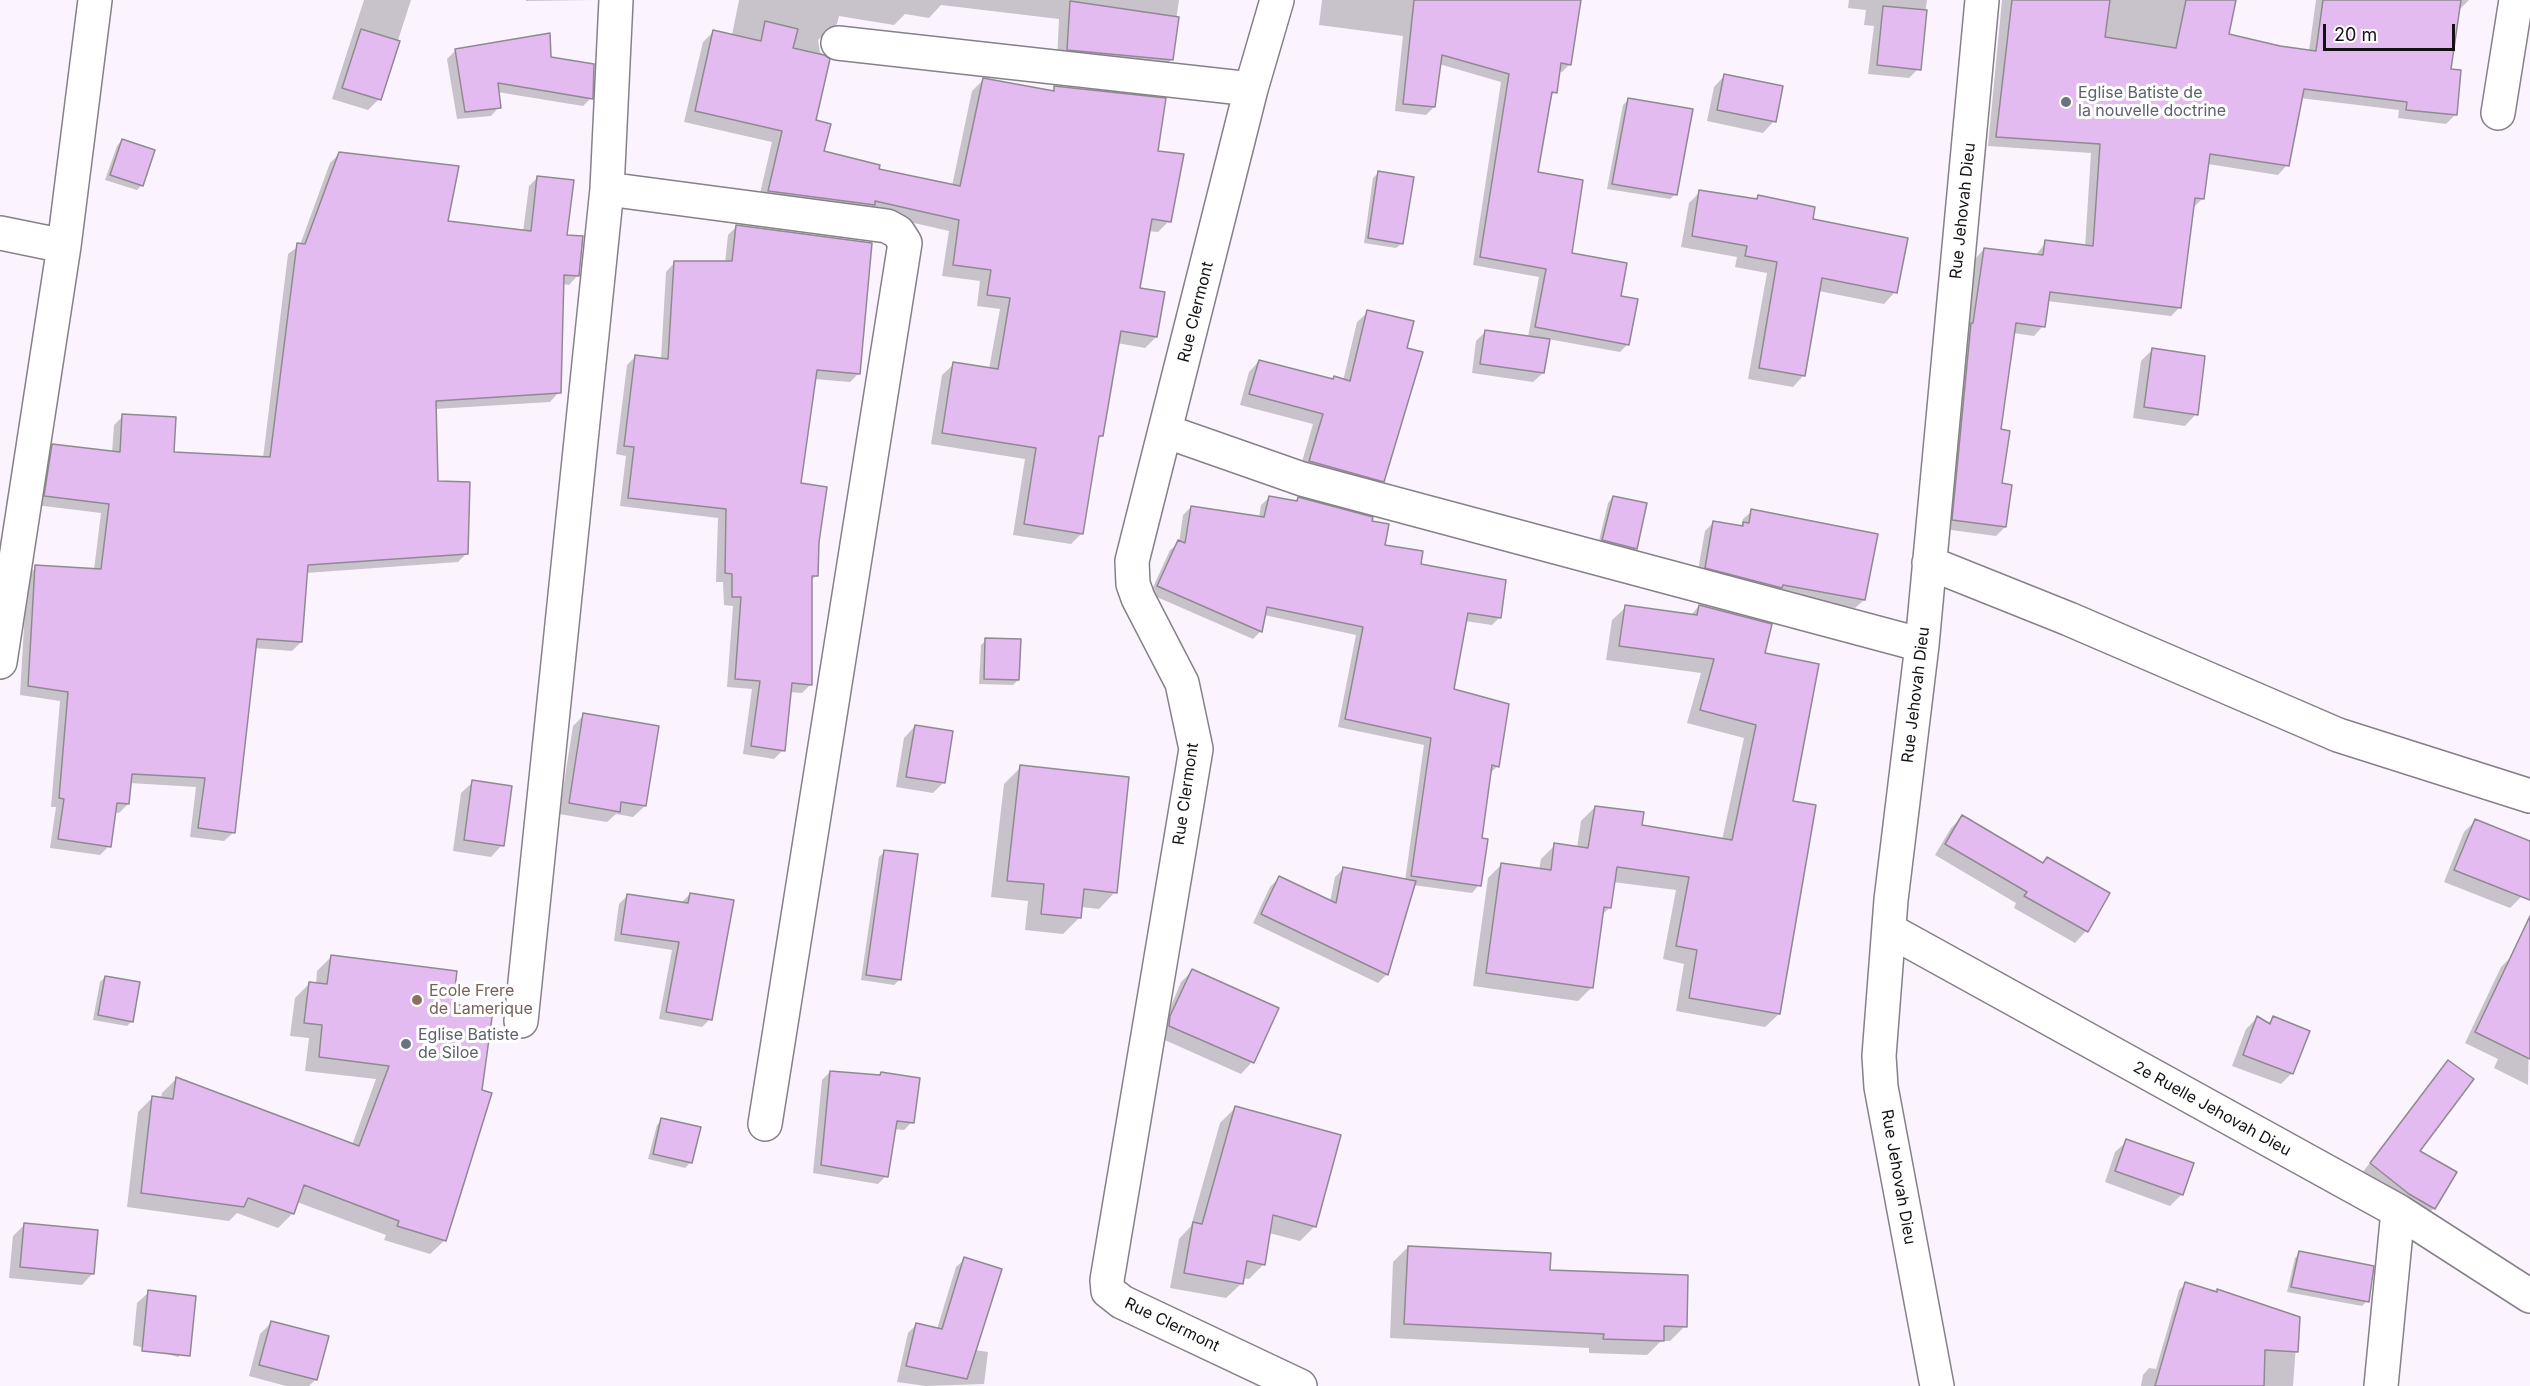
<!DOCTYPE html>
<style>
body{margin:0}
#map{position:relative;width:2530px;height:1386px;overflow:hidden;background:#fbf3fd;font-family:Inter,sans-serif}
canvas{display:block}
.scale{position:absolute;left:2323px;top:24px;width:132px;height:27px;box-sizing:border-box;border:3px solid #141215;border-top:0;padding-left:8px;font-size:18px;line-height:21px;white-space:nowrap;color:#141215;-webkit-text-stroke:4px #fff;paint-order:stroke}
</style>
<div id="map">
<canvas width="2530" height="1386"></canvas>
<div class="scale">20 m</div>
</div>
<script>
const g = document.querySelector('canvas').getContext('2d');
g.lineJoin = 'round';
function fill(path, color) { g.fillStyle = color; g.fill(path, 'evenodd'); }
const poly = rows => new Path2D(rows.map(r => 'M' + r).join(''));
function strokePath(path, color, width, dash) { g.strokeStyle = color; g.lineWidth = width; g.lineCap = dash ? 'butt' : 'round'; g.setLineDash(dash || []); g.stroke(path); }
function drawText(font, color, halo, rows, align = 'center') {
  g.font = font + ' Inter,sans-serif'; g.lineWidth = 6; g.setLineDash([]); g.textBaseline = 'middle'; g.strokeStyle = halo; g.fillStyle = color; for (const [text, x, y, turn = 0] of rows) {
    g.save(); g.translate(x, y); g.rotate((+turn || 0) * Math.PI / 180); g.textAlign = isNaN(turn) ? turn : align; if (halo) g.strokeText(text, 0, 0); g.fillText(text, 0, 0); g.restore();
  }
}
fill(poly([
 [364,0,411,0,379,99,368,110,332,99],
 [526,0,592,0,526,1],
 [739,0,1179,0,1170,61,1158,72,1057,60,1059,19,941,5,929,18,905,14,894,25,839,16,837,24,818,40,820,52,829,60,814,122,822,152,877,170,952,186,972,91,983,80,1051,92,1055,88,1157,152,1169,221,1158,232,1148,231,1139,289,1156,337,1145,348,1117,343,1101,436,1097,440,1082,533,1071,544,1013,535,1025,459,931,444,942,375,954,364,989,369,1000,309,977,306,980,281,942,276,949,231,866,212,758,202,772,142,684,122,703,42,714,31,732,35],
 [1322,0,1580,0,1570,64,1562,72,1558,71,1555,92,1550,97,1537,174,1570,254,1619,297,1628,344,1620,352,1548,339,1543,373,1533,382,1472,373,1476,341,1486,331,1528,337,1539,277,1473,265,1501,82,1439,64,1434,107,1426,115,1395,111,1403,36,1319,25],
 [1849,0,1927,0,1918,69,1909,78,1868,74,1874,26,1864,25,1866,10,1848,8],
 [2002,0,2235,0,2227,35,2309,51,2316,0,2469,0,2458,11,2450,70,2455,115,2446,124,2398,118,2399,110,2300,98,2287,165,2278,175,2208,164,2203,198,2194,207,2180,307,2171,316,2047,301,2043,326,2034,336,2013,333,1999,430,2000,485,2005,527,1996,536,1944,529,1975,259,1984,249,2036,255,2046,242,2085,247,2091,153,1988,146],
 [455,51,550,59,591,98,583,106,497,92,499,107,491,116,457,119,447,59],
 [1725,75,1774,121,1763,133,1707,121,1714,87],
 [1629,99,1676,194,1670,199,1607,189,1623,105],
 [122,140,142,185,137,190,105,180,117,146],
 [340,153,447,222,523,232,529,186,538,177,566,236,578,275,569,285,563,284,559,392,550,402,435,409,436,482,467,553,458,562,306,573,301,642,292,651,254,648,234,832,224,841,190,837,196,787,130,783,128,804,119,813,114,812,109,846,100,855,50,848,56,807,51,807,60,701,20,695,27,576,36,567,94,570,101,513,36,505,44,455,53,446,112,453,114,425,123,416,172,453,263,458,288,254,300,245,330,163],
 [1378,173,1402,243,1396,248,1364,243,1373,178],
 [1700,192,1754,200,1758,196,1811,220,1895,292,1884,304,1819,291,1804,375,1793,387,1748,379,1767,273,1735,267,1737,257,1681,247,1689,203],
 [736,227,859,373,850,382,814,379,799,485,817,542,816,576,810,581,811,684,802,693,789,692,783,750,774,759,743,754,752,689,727,687,733,606,724,605,723,582,716,582,718,518,620,506,626,456,616,454,627,365,636,356,661,359,666,272,674,263,725,263,728,235],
 [1368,312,1406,349,1383,481,1372,491,1299,472,1313,424,1240,405,1249,372,1259,361,1332,381,1343,381,1357,322],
 [2152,350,2196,414,2185,426,2133,418,2141,361],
 [1613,497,1635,548,1630,554,1598,545,1608,503],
 [1269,498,1295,502,1298,499,1387,525,1383,546,1419,565,1500,617,1492,625,1465,621,1452,690,1498,766,1489,774,1480,840,1479,885,1472,893,1413,885,1387,974,1378,983,1253,923,1270,887,1279,878,1330,902,1335,877,1344,868,1405,881,1424,745,1338,727,1356,635,1264,615,1261,631,1253,639,1150,594,1170,550,1179,543,1183,515,1191,507,1259,518,1261,505],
 [1752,511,1864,600,1855,608,1697,576,1705,531,1714,522,1741,527,1743,519],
 [1699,606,1763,655,1792,802,1779,1014,1765,1027,1676,1011,1684,964,1663,959,1676,890,1613,882,1610,907,1601,916,1592,987,1578,1001,1473,986,1488,878,1501,865,1539,870,1541,859,1555,845,1577,848,1581,821,1595,807,1640,826,1722,840,1744,738,1687,723,1701,673,1606,660,1612,620,1626,607,1690,616],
 [986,640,1018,680,1013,685,979,684,981,645],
 [584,715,645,806,633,817,616,814,607,822,559,814,573,726],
 [915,726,944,782,933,793,896,787,904,738],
 [1021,767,1115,892,1099,909,1081,907,1079,918,1063,934,1025,930,1028,901,991,897,1004,784],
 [473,782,502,845,491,857,453,851,461,793],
 [1962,817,2042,864,2047,858,2108,893,2086,931,2075,943,2014,908,2016,903,1935,855,1951,828],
 [2476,820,2530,842,2530,875,2521,897,2510,908,2444,882,2464,832],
 [884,852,899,980,894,985,861,980,879,857],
 [690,894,710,1019,702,1027,659,1019,672,950,614,941,619,904,627,896,682,902],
 [2512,956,2530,965,2528,1085,2494,1068,2498,1059,2465,1043,2501,967],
 [331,957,452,1005,445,1240,430,1254,384,1240,386,1235,297,1202,292,1214,278,1228,237,1213,229,1221,127,1207,138,1112,152,1098,161,1099,162,1093,176,1079,352,1145,376,1079,305,1071,309,1038,290,1036,295,998,309,984,316,984,317,971],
 [1192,971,1277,1009,1252,1062,1241,1074,1158,1037,1181,982],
 [105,977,132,1021,127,1026,93,1020,100,982],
 [2257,1018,2267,1024,2273,1018,2292,1073,2281,1084,2232,1066,2246,1029],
 [2448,1062,2418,1151,2434,1208,2425,1217,2362,1173],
 [830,1072,878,1077,881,1074,912,1122,904,1130,894,1129,886,1176,878,1184,813,1173,822,1080],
 [1235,1108,1315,1226,1300,1241,1269,1233,1264,1264,1249,1279,1242,1278,1242,1283,1226,1298,1170,1288,1179,1239,1191,1226,1220,1123],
 [662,1120,699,1128,690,1163,685,1168,648,1159,657,1125],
 [2127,1141,2192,1164,2181,1195,2170,1206,2105,1182,2115,1152],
 [25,1224,93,1273,82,1285,9,1278,13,1236],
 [1408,1247,1549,1272,1685,1326,1670,1341,1661,1341,1647,1355,1589,1353,1589,1348,1390,1338,1393,1262],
 [2300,1253,2367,1301,2362,1306,2287,1292,2295,1258],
 [965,1259,975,1350,988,1352,984,1384,926,1386,897,1382,908,1333,916,1325,937,1329,956,1267],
 [2186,1284,2218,1291,2298,1318,2293,1386,2141,1386,2143,1375,2149,1368,2156,1369,2179,1290],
 [149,1292,189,1346,178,1357,133,1345,137,1303],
 [271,1323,327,1337,315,1380,309,1386,286,1386,249,1376,260,1334]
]), '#0003');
const building = poly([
 [1414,0,1581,0,1571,65,1561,63,1557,93,1552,92,1538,172,1583,180,1572,253,1627,263,1621,296,1638,299,1629,345,1535,327,1546,269,1480,257,1509,74,1442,55,1435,107,1403,104,1414,0],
 [2012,0,2110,0,2105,37,2176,48,2186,0,2236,0,2229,34,2280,46,2316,51,2323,0,2461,0,2451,69,2461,70,2457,115,2406,110,2407,102,2304,89,2289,166,2210,154,2204,199,2195,198,2181,308,2050,292,2045,327,2016,323,2001,429,2010,431,2002,483,2012,485,2006,527,1952,520,1971,323,1973,323,1984,248,2043,255,2045,240,2093,246,2100,144,1996,137,2012,0],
 [1070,1,1179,17,1173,60,1067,50,1070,1],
 [1883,6,1927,10,1921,70,1877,65,1883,6],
 [765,21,798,29,793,48,824,55,830,59,816,120,831,124,824,151,880,165,879,169,960,186,983,78,1054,91,1054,86,1166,98,1158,151,1184,154,1171,222,1152,219,1140,288,1165,292,1157,337,1121,331,1103,436,1099,436,1083,534,1024,524,1036,448,942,433,953,362,998,369,1010,298,987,295,991,270,953,265,959,220,875,201,875,205,768,191,782,131,695,111,713,30,761,41,765,21],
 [361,29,400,41,381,100,342,88,361,29],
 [550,33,551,57,594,64,593,99,498,83,501,108,465,112,455,49,550,33],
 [1724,74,1783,86,1776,122,1717,110,1724,74],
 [1628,98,1693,109,1677,195,1612,184,1628,98],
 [122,139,155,150,143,186,110,175,122,139],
 [339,152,459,166,448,221,531,231,537,176,574,180,567,235,583,236,579,276,564,275,561,393,436,401,438,481,470,482,468,554,308,565,302,642,257,639,235,833,198,828,205,778,132,774,129,804,117,803,111,847,58,839,64,799,59,798,68,692,28,686,35,565,101,569,109,504,44,496,52,444,120,452,122,414,176,417,174,452,270,457,297,243,305,244,339,152],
 [1378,171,1414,177,1403,244,1368,238,1378,171],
 [1699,190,1757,199,1758,195,1815,207,1813,219,1908,238,1897,293,1822,278,1805,376,1759,368,1777,262,1745,256,1747,246,1692,236,1699,190],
 [736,225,872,243,860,374,817,370,801,483,827,487,819,542,818,576,812,576,812,685,792,683,785,751,751,746,760,681,735,679,741,597,732,597,732,574,725,573,726,509,628,498,634,447,624,446,635,355,668,359,674,261,732,261,736,225],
 [1367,310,1414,321,1407,348,1423,352,1384,482,1309,461,1323,414,1249,394,1259,360,1333,379,1334,376,1350,381,1367,310],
 [1485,330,1550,339,1544,373,1480,364,1485,330],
 [2152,348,2205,356,2198,415,2144,407,2152,348],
 [1269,496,1297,501,1298,497,1373,517,1372,521,1389,524,1385,545,1423,551,1421,564,1506,580,1501,618,1468,613,1454,689,1509,704,1499,767,1492,765,1482,838,1488,839,1481,886,1411,876,1431,738,1345,719,1363,627,1267,607,1262,632,1157,586,1178,540,1185,543,1191,506,1264,517,1269,496],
 [1613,496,1647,503,1637,549,1602,540,1613,496],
 [1751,509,1878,534,1865,600,1783,585,1782,588,1705,568,1713,521,1743,526,1743,522,1749,523,1751,509],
 [1625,605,1697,615,1699,605,1772,624,1765,653,1819,664,1793,801,1816,805,1780,1014,1689,998,1697,950,1676,946,1689,877,1617,867,1611,908,1604,907,1593,988,1486,973,1501,863,1551,870,1554,843,1588,848,1595,806,1644,812,1642,825,1732,840,1756,725,1700,710,1714,659,1619,646,1625,605],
 [985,638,1021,639,1019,680,984,679,985,638],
 [583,713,659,726,646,806,621,802,620,812,569,803,583,713],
 [915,725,953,731,945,783,906,777,915,725],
 [1020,765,1129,777,1117,893,1084,889,1081,918,1041,914,1044,884,1007,881,1020,765],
 [472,780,512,786,504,846,464,840,472,780],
 [1962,815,2043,863,2047,857,2110,893,2088,932,2024,896,2027,892,1945,844,1962,815],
 [2475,819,2530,841,2530,900,2454,870,2475,819],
 [884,850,918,854,901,980,866,975,884,850],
 [1343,867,1416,881,1388,975,1261,914,1279,876,1336,903,1343,867],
 [690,893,734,900,712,1020,666,1012,679,942,621,934,627,894,688,903,690,893],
 [2530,916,2530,1059,2475,1032,2530,916],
 [331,955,457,971,453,1004,493,1010,482,1090,492,1093,446,1241,397,1226,399,1221,304,1185,294,1214,248,1198,244,1207,141,1193,152,1096,173,1099,176,1077,359,1146,389,1066,319,1057,322,1025,304,1023,309,982,327,984,331,955],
 [1192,969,1279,1008,1254,1063,1169,1026,1170,1016,1192,969],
 [105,976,140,982,133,1022,98,1015,105,976],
 [2257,1016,2270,1024,2273,1016,2310,1031,2293,1074,2243,1055,2257,1016],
 [2448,1060,2474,1079,2420,1151,2457,1172,2435,1209,2409,1194,2370,1163,2448,1060],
 [830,1071,880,1075,881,1072,920,1078,914,1123,897,1121,888,1177,821,1165,830,1071],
 [1235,1106,1341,1135,1316,1227,1273,1215,1265,1265,1247,1261,1243,1284,1184,1273,1193,1222,1202,1224,1235,1106],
 [661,1118,701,1127,692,1163,653,1154,661,1118],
 [2126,1139,2194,1163,2183,1195,2115,1171,2126,1139],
 [24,1223,98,1230,94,1274,20,1267,24,1223],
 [1408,1246,1551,1253,1550,1270,1688,1275,1687,1327,1664,1326,1664,1341,1603,1339,1604,1334,1404,1324,1408,1246],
 [2299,1251,2374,1266,2369,1302,2291,1287,2299,1251],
 [964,1257,1002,1269,967,1379,906,1366,916,1323,942,1329,964,1257],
 [2185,1282,2217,1292,2217,1289,2300,1317,2298,1352,2265,1350,2264,1386,2155,1386,2185,1282],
 [148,1290,196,1296,190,1356,142,1351,148,1290],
 [271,1321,329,1336,317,1380,259,1365,271,1321]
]);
fill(building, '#e4bbf0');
strokePath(building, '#908991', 1.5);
const street = poly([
 [1277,0,1251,89,1132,561,1133,584,1138,598,1182,683,1196,749,1107,1280,1108,1291,1122,1302,1300,1386],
 [838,43,1251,89],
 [2498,113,2516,0],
 [607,189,887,226,898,232,905,243,765,1124],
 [0,233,64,246],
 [1165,431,1302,479,1922,645],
 [1929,563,2069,619,2338,735,2530,796],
 [0,662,64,246,95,0],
 [1889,930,2398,1211,2530,1296],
 [521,1021,607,189,616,0],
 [1937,1386,1881,1087,1879,1056,1891,900,1922,645,1982,0],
 [2381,1386,2398,1211]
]);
strokePath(street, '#878088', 36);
strokePath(street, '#fff', 33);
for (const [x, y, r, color] of [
 [2066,102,6,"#6b7280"],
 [417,1000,6,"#8d6e63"],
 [406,1044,6,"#6b7280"]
]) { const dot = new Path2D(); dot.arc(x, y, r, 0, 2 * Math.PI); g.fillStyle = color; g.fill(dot); strokePath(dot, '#fff', 2); }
drawText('16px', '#5b616d', '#fff', [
 ["Eglise Batiste de",2078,93],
 ["la nouvelle doctrine",2078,111],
 ["Eglise Batiste",418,1035],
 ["de Siloe",418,1053]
], 'left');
drawText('16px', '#141215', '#fff', [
 ["Rue Jehovah Dieu",1963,211,-84],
 ["Rue Clermont",1196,312,-76],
 ["Rue Jehovah Dieu",1916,695,-83],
 ["Rue Clermont",1186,794,-82],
 ["2e Ruelle Jehovah Dieu",2212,1109,29],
 ["Rue Jehovah Dieu",1898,1177,80],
 ["Rue Clermont",1172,1325,26]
]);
drawText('16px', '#785e54', '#fff', [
 ["Ecole Frere",429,991],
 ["de Lamerique",429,1009]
], 'left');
</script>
